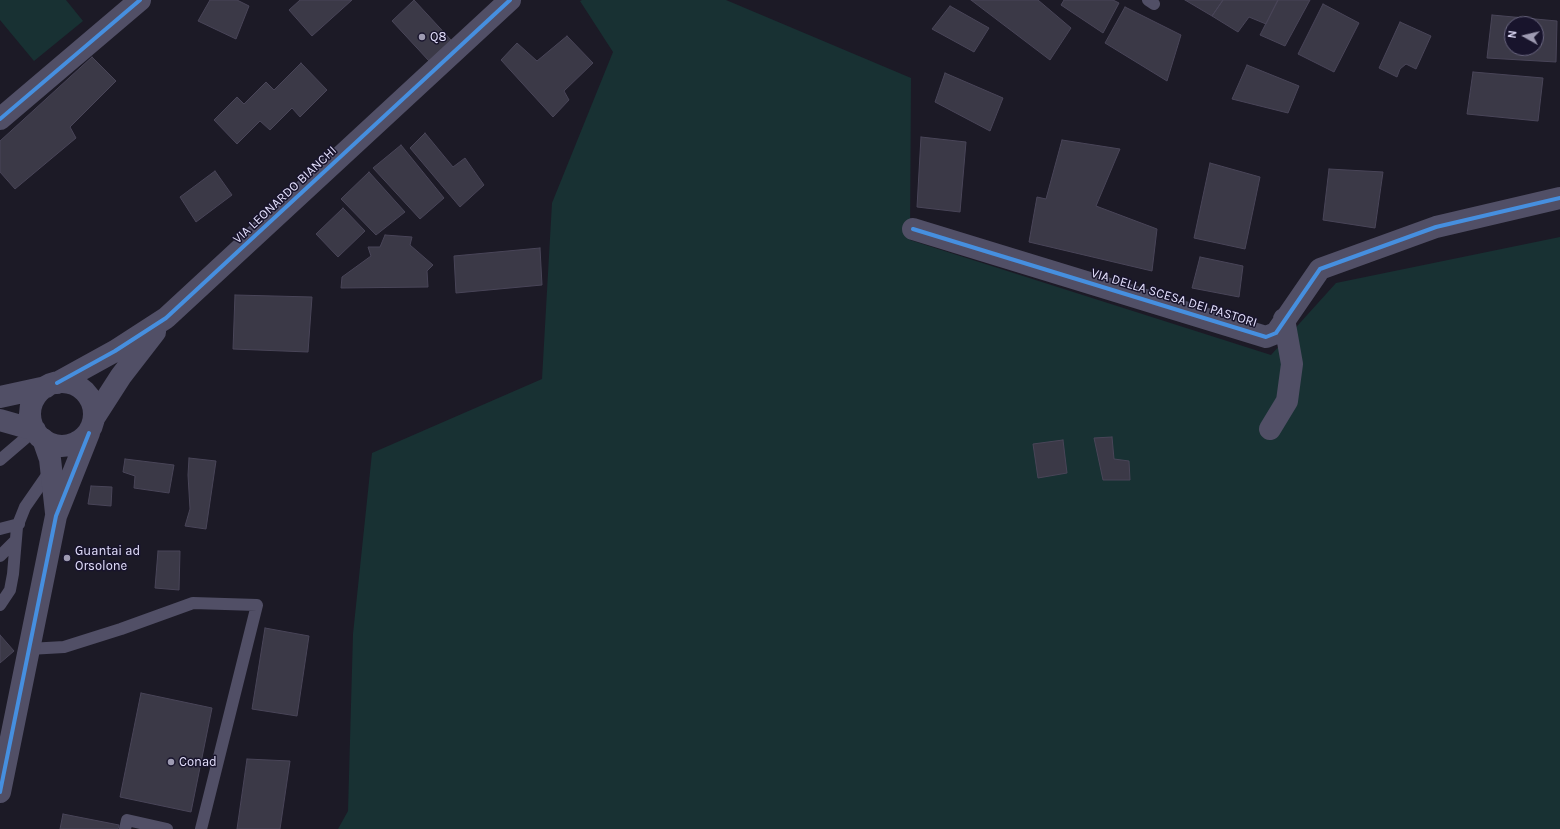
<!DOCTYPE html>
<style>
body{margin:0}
#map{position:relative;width:1560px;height:829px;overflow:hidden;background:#1c1a26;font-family:Karla,sans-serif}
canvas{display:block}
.north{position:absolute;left:1504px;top:16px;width:40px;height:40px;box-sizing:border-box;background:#18142c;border:1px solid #6a6680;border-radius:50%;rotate:278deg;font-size:11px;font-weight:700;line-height:16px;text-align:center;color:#e4e0fd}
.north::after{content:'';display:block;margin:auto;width:14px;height:18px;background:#9e9bb2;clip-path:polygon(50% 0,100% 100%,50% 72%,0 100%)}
</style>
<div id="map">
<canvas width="1560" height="829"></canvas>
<div class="north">N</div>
</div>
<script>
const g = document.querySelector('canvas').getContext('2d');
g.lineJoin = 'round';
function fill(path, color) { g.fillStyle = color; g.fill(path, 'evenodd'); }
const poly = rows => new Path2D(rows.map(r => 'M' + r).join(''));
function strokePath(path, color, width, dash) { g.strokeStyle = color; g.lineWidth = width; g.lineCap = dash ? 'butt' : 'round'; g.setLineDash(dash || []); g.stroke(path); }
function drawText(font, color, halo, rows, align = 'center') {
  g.font = font + ' Karla,sans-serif'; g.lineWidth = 3; g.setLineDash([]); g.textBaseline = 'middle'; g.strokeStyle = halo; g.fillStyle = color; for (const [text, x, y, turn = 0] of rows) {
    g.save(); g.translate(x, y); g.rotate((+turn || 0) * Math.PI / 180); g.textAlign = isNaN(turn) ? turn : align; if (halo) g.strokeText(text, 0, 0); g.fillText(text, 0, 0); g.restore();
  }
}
fill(poly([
 [0,0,66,0,83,21,34,61,0,20],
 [582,0,726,0,911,78,910,240,1271,355,1336,283,1560,237,1560,829,338,829,348,811,353,634,372,453,542,379,552,203,613,52,580,1]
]), '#183133');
const building = poly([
 [210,0,237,0,249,6,236,39,198,21,210,0],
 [300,0,352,0,312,36,289,10,300,0],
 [414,0,451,40,429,61,392,21,414,0],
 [971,0,1038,0,1071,28,1050,60,971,0],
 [1064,0,1113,0,1119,3,1103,33,1061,5,1064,0],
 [1185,0,1223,0,1212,16,1185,0],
 [1223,0,1278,0,1266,24,1249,17,1238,32,1212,16,1223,0],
 [1278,0,1310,0,1285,46,1260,35,1278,0],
 [1323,4,1359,23,1334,72,1298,54,1323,4],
 [950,6,989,28,974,52,932,29,950,6],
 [1125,7,1181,35,1167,81,1105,43,1125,7],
 [1492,15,1557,21,1556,62,1487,58,1492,15],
 [1512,24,1536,24,1536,48,1512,48,1512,24],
 [1400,22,1431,36,1416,69,1406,64,1400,69,1397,77,1379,68,1400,22],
 [567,36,593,63,564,91,569,100,553,117,501,60,517,43,537,61,567,36],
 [92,57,116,81,70,127,76,138,15,189,0,172,0,141,92,57],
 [301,63,327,90,300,117,292,108,270,130,260,121,237,144,214,120,237,97,244,104,266,82,274,90,301,63],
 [1247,65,1299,86,1288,113,1232,99,1247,65],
 [1473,72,1543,78,1538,121,1467,114,1473,72],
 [945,73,1003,98,990,131,935,102,945,73],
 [425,133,453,167,465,158,484,185,460,207,410,148,425,133],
 [921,137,966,142,960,212,917,207,921,137],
 [1062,140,1120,149,1096,206,1157,229,1152,271,1029,242,1037,197,1046,199,1062,140],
 [401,145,444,198,420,219,373,168,401,145],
 [1210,163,1260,177,1245,249,1194,238,1210,163],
 [1329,169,1383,172,1375,228,1323,220,1329,169],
 [215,171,232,195,196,222,180,197,215,171],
 [369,172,405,212,376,235,341,199,369,172],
 [343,208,365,231,338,257,316,234,343,208],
 [385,235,412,237,410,245,433,265,427,271,428,287,341,288,342,277,371,256,368,247,380,247,385,235],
 [540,248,542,285,456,293,454,256,540,248],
 [1200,257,1243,266,1239,297,1192,288,1200,257],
 [235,295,312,297,308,352,233,349,235,295],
 [1112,437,1114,459,1129,461,1130,480,1103,480,1094,438,1112,437],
 [1063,440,1067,473,1038,478,1033,444,1063,440],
 [189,458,216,461,206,529,185,526,190,509,188,475,189,458],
 [125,459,174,465,169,493,134,488,135,476,123,472,125,459],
 [91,486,112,487,111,506,88,504,91,486],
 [158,551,180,551,179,590,155,588,158,551],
 [265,628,309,636,297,716,252,709,265,628],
 [0,635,14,651,0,663,0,635],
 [141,693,212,708,191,812,120,797,141,693],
 [247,759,290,761,280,829,237,829,247,759],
 [63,814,119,825,118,829,60,829,63,814]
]);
fill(building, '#3b3947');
strokePath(building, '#494558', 1);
strokePath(poly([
 [1148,0,1154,4],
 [0,460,35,430],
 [0,529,19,524],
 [0,556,15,541],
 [0,605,10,590,13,574,17,527,25,507,50,471],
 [29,649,64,647,121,629,193,603,257,605,201,829],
 [125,829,127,820,167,829]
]), '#514f66', 12);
strokePath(poly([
 [0,119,140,0],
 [913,229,1266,337,1276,333,1320,269,1436,227,1560,198],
 [1270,429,1287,401,1292,364,1284,319]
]), '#514f66', 22);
strokePath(poly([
 '30 414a32 32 0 1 1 64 0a32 32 0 1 1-64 0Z',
 [57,383,115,351,166,318,510,0],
 [0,397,46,387],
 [94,418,121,376,155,332],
 [0,420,35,430],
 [43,439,50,459,56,513],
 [0,792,56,516,89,433]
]), '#514f66', 22);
strokePath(poly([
 [0,119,140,0],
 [913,229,1266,337,1276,333,1320,269,1436,227,1560,198],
 [57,383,115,351,166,318,510,0],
 [0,792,56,516,89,433]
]), '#468fdf', 4);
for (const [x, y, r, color] of [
 [422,37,4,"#9e9bb2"],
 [67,558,4,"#9e9bb2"],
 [171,762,4,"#9e9bb2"]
]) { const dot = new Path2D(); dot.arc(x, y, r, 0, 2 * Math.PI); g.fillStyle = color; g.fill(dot); strokePath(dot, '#18142c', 1.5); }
drawText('13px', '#e4e0fd', '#18142c', [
 ["Q8",430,37],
 ["Guantai ad",75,551],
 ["Orsolone",75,566],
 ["Conad",179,762]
], 'left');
drawText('13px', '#e4e0fd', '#18142c', [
 ["VIA LEONARDO BIANCHI",285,195,-43],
 ["VIA DELLA SCESA DEI PASTORI",1174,298,17]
]);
</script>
